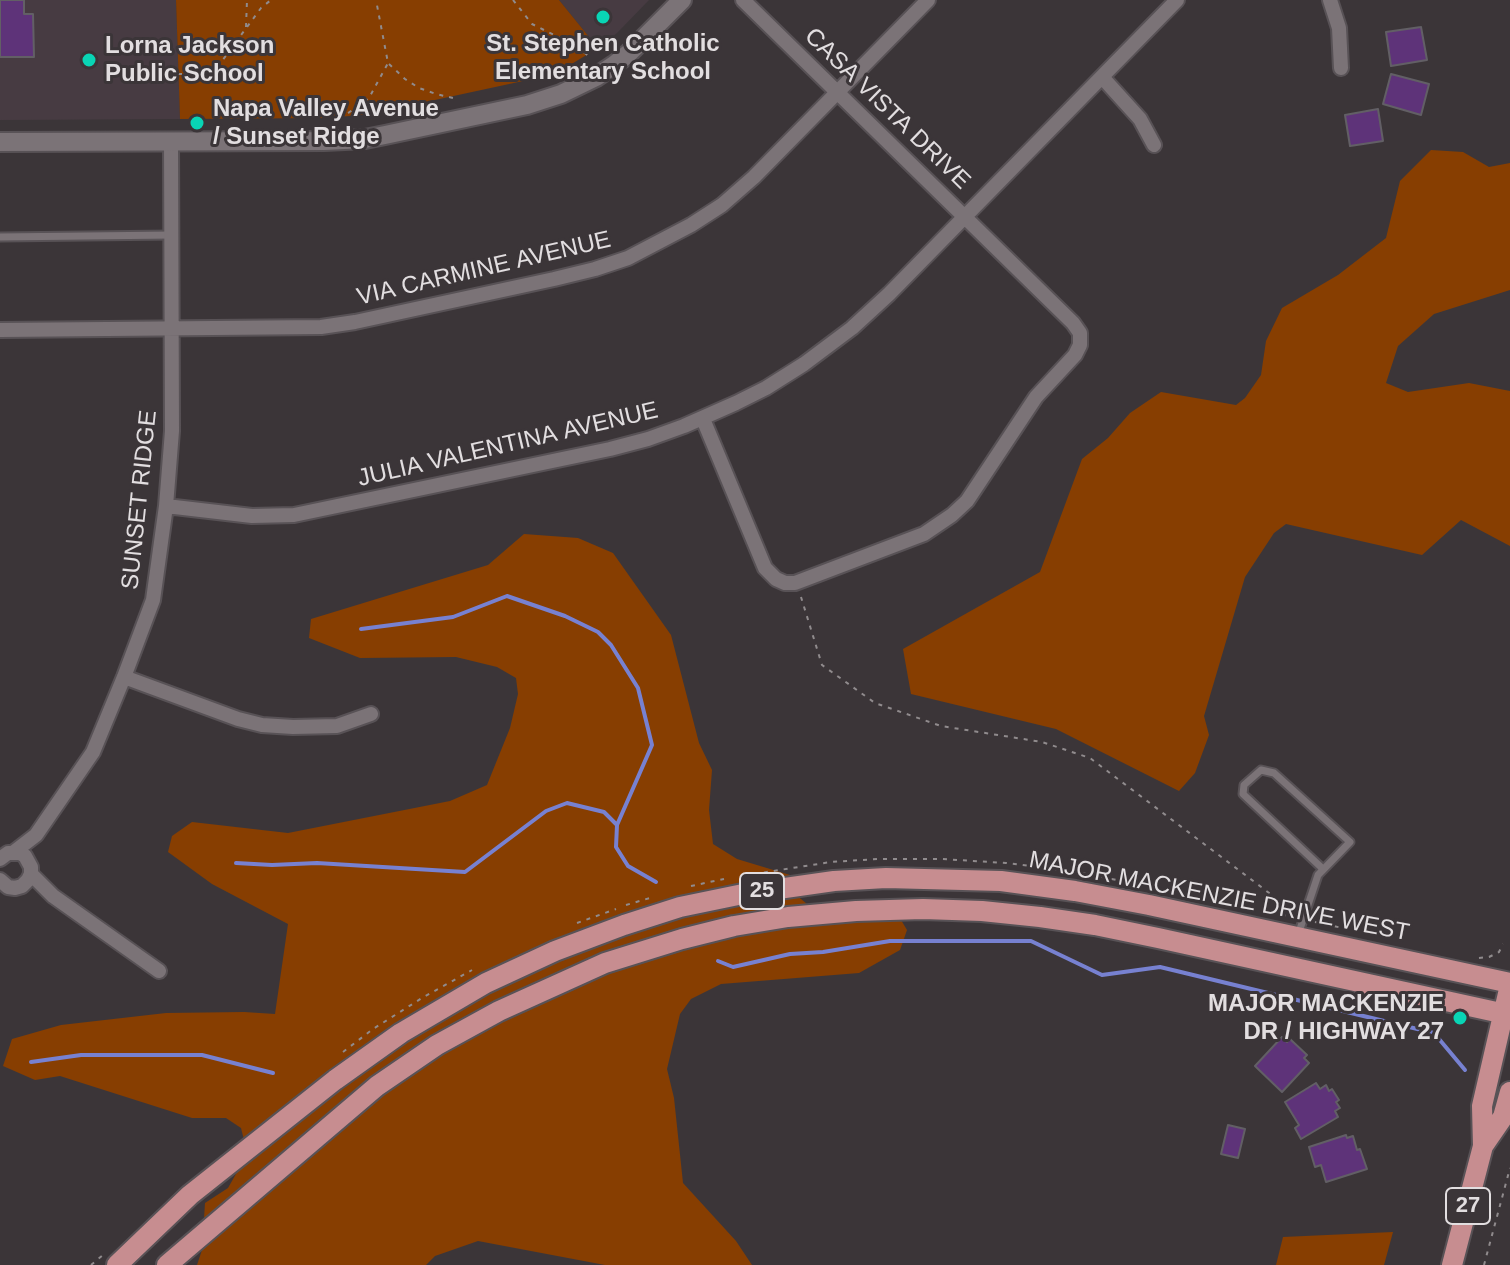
<!DOCTYPE html>
<style>
body{margin:0}
canvas{display:block;background:#3b3538}
</style>
<canvas width="1510" height="1265"></canvas>
<script>
const g = document.querySelector('canvas').getContext('2d');
g.lineJoin = 'round';
function fill(path, color) { g.fillStyle = color; g.fill(path, 'evenodd'); }
const poly = rows => new Path2D(rows.map(r => 'M' + r).join(''));
function strokePath(path, color, width, dash) { g.strokeStyle = color; g.lineWidth = width; g.lineCap = dash ? 'butt' : 'round'; g.setLineDash(dash || []); g.stroke(path); }
function drawText(font, color, halo, rows, align = 'center') {
  g.font = font + ' Arial,sans-serif'; g.lineWidth = 6; g.setLineDash([]); g.textBaseline = 'middle'; g.strokeStyle = halo; g.fillStyle = color; for (const [text, x, y, turn = 0] of rows) {
    g.save(); g.translate(x, y); g.rotate((+turn || 0) * Math.PI / 180); g.textAlign = isNaN(turn) ? turn : align; if (halo) g.strokeText(text, 0, 0); g.fillText(text, 0, 0); g.restore();
  }
}
fill(poly([
 [0,0,176,0,180,119,0,120],
 [559,0,649,0,617,33,598,48]
]), '#473b42');
fill(poly([
 [176,0,559,0,598,48,565,68,537,78,370,114,328,118,180,119],
 [1431,150,1463,152,1489,167,1510,163,1510,290,1434,314,1398,346,1386,383,1408,392,1469,383,1510,391,1510,546,1461,520,1422,555,1286,524,1274,533,1245,577,1204,716,1209,735,1195,773,1179,791,1056,729,911,694,903,649,1040,572,1082,459,1108,438,1130,413,1161,392,1236,405,1245,398,1261,375,1266,341,1282,308,1338,275,1386,238,1400,181],
 [524,534,578,538,613,553,671,635,699,743,712,770,709,810,713,844,737,859,790,875,795,894,813,909,848,920,901,920,907,930,900,950,859,973,721,984,691,999,680,1014,667,1069,674,1098,683,1183,736,1241,752,1265,605,1265,478,1241,435,1256,426,1265,197,1265,202,1250,205,1203,228,1188,245,1158,246,1148,241,1128,226,1118,192,1118,60,1076,35,1080,3,1066,12,1039,61,1025,166,1013,244,1012,275,1014,288,924,212,884,168,852,172,836,192,822,288,833,450,801,487,785,510,728,518,694,516,678,497,667,456,657,360,658,309,638,311,619,488,565],
 [1393,1232,1384,1265,1276,1265,1283,1237]
]), '#873e01');
strokePath(poly([
 [361,629,453,617,507,596,565,616,598,632,611,645,638,688,652,745,617,825,616,847,628,866,656,882],
 [236,863,272,865,317,863,465,872,546,811,567,803,604,812,617,825],
 [718,961,733,967,790,954,823,952,890,941,1031,941,1102,975,1160,967,1434,1033,1465,1070],
 [31,1062,81,1055,202,1055,273,1073]
]), '#7781d1', 4);
const building = poly([
 [0,0,24,0,24,14,33,14,34,57,0,57,0,0],
 [1421,27,1427,60,1391,66,1386,32,1421,27],
 [1391,74,1429,84,1421,115,1383,104,1391,74],
 [1378,109,1383,141,1350,146,1345,115,1378,109],
 [1282,1037,1287,1042,1290,1039,1307,1055,1304,1058,1309,1063,1282,1092,1255,1066,1282,1037],
 [1316,1083,1320,1089,1326,1085,1329,1091,1332,1089,1339,1100,1336,1102,1340,1108,1335,1111,1338,1117,1301,1139,1295,1128,1299,1125,1285,1102,1316,1083],
 [1228,1125,1245,1129,1238,1158,1221,1154,1228,1125],
 [1346,1135,1347,1138,1353,1136,1357,1150,1360,1149,1367,1169,1326,1182,1321,1165,1315,1167,1309,1147,1346,1135]
]);
fill(building, '#5e3379');
strokePath(building, '#625f65', 2);
const service = poly([
 [0,237,172,235],
 [1298,935,1318,875,1350,842,1274,773,1261,770,1244,785,1243,794,1323,869]
]);
const minor = poly([
 [1330,0,1339,28,1341,68],
 [1102,77,1140,119,1154,145],
 [0,330,321,327,355,322,554,279,595,269,628,258,691,225,722,205,754,177,928,0],
 [703,419,765,568,776,579,785,583,795,583,924,534,952,515,967,501,1036,397,1075,355,1080,345,1080,333,1073,323,743,0],
 [166,506,252,516,294,515,610,449,648,439,684,426,736,403,766,388,804,364,852,328,889,294,1177,0],
 [124,677,238,719,262,725,293,727,337,726,371,714],
 [14,852,36,835,93,752,124,677,153,600,166,506,172,431,171,141],
 [0,859,8,853,20,853,25,856,31,867,31,874,28,880,22,886,15,888,8,887,0,880],
 [31,874,53,896,159,971]
]);
const tertiary = poly([
 [0,142,324,141,365,139,385,135,527,105,561,94,596,77,614,65,629,53,682,0]
]);
const primary = poly([
 [1483,1146,1503,1117,1510,1092],
 [117,1265,190,1195,335,1080,401,1033,486,983,555,951,624,925,680,907,743,894,834,881,886,878,1001,881,1075,891,1149,905,1510,983],
 [167,1265,377,1086,437,1045,499,1011,605,963,682,939,734,926,788,917,856,911,923,909,982,911,1040,917,1095,925,1158,938,1510,1015],
 [1452,1265,1483,1146,1482,1106,1510,985]
]);
strokePath(service, '#585256', 11);
strokePath(minor, '#585256', 18);
strokePath(tertiary, '#585256', 22);
strokePath(primary, '#585256', 24);
strokePath(poly([
 [513,0,532,24,570,43,589,56],
 [246,27,247,0],
 [239,39,255,54],
 [389,64,405,79,419,88,436,94,453,98],
 [178,74,199,74,213,68,222,61,261,8,271,0],
 [340,119,369,98,388,63,376,0],
 [801,597,822,665,875,703,941,726,1042,742,1090,758,1293,911],
 [754,874,831,862,878,859,942,859,1006,863,1071,871,1117,880],
 [691,886,724,879],
 [626,905,650,898],
 [1252,909,1293,917],
 [1315,922,1379,936],
 [577,923,616,909],
 [1479,958,1489,957,1499,952,1503,944],
 [343,1052,373,1029,422,998,472,970],
 [91,1265,103,1255],
 [1484,1265,1510,1168]
]), '#908b8d', 2, [4, 6]);
strokePath(service, '#7b7377', 7);
strokePath(minor, '#7b7377', 14);
strokePath(tertiary, '#7b7377', 18);
strokePath(primary, '#c78d90', 20);
for (const [x, y, r, color] of [
 [603,17,8,"#09d5b5"],
 [89,60,8,"#09d5b5"],
 [197,123,8,"#09d5b5"],
 [1460,1018,8,"#09d5b5"]
]) { const dot = new Path2D(); dot.arc(x, y, r, 0, 2 * Math.PI); g.fillStyle = color; g.fill(dot); strokePath(dot, '#3b3538', 3); }
for (const [x, y, w] of [
 [762,891,44],
 [1468,1206,44]
]) { const box = new Path2D(); box.roundRect(x - w / 2, y - 18, w, 36, 6); g.fillStyle = '#3b3538'; g.fill(box); strokePath(box, '#e2dee0', 2); }
drawText('bold 22px', '#e2dee0', null, [
 ["25",762,891],
 ["27",1468,1206]
]);
drawText('bold 24px', '#e2dee0', '#3b3538', [
 ["St. Stephen Catholic",603,44,"center"],
 ["Elementary School",603,72,"center"],
 ["Lorna Jackson",105,46],
 ["Public School",105,74],
 ["Napa Valley Avenue",213,109],
 ["/ Sunset Ridge",213,137],
 ["MAJOR MACKENZIE",1444,1004,"right"],
 ["DR / HIGHWAY 27",1444,1032,"right"]
], 'left');
drawText('24px', '#e2dee0', '#3b3538', [
 ["CASA VISTA DRIVE",887,109,44],
 ["VIA CARMINE AVENUE",484,269,-13],
 ["JULIA VALENTINA AVENUE",508,445,-13],
 ["SUNSET RIDGE",140,500,-84],
 ["MAJOR MACKENZIE DRIVE WEST",1219,897,11]
]);
</script>
